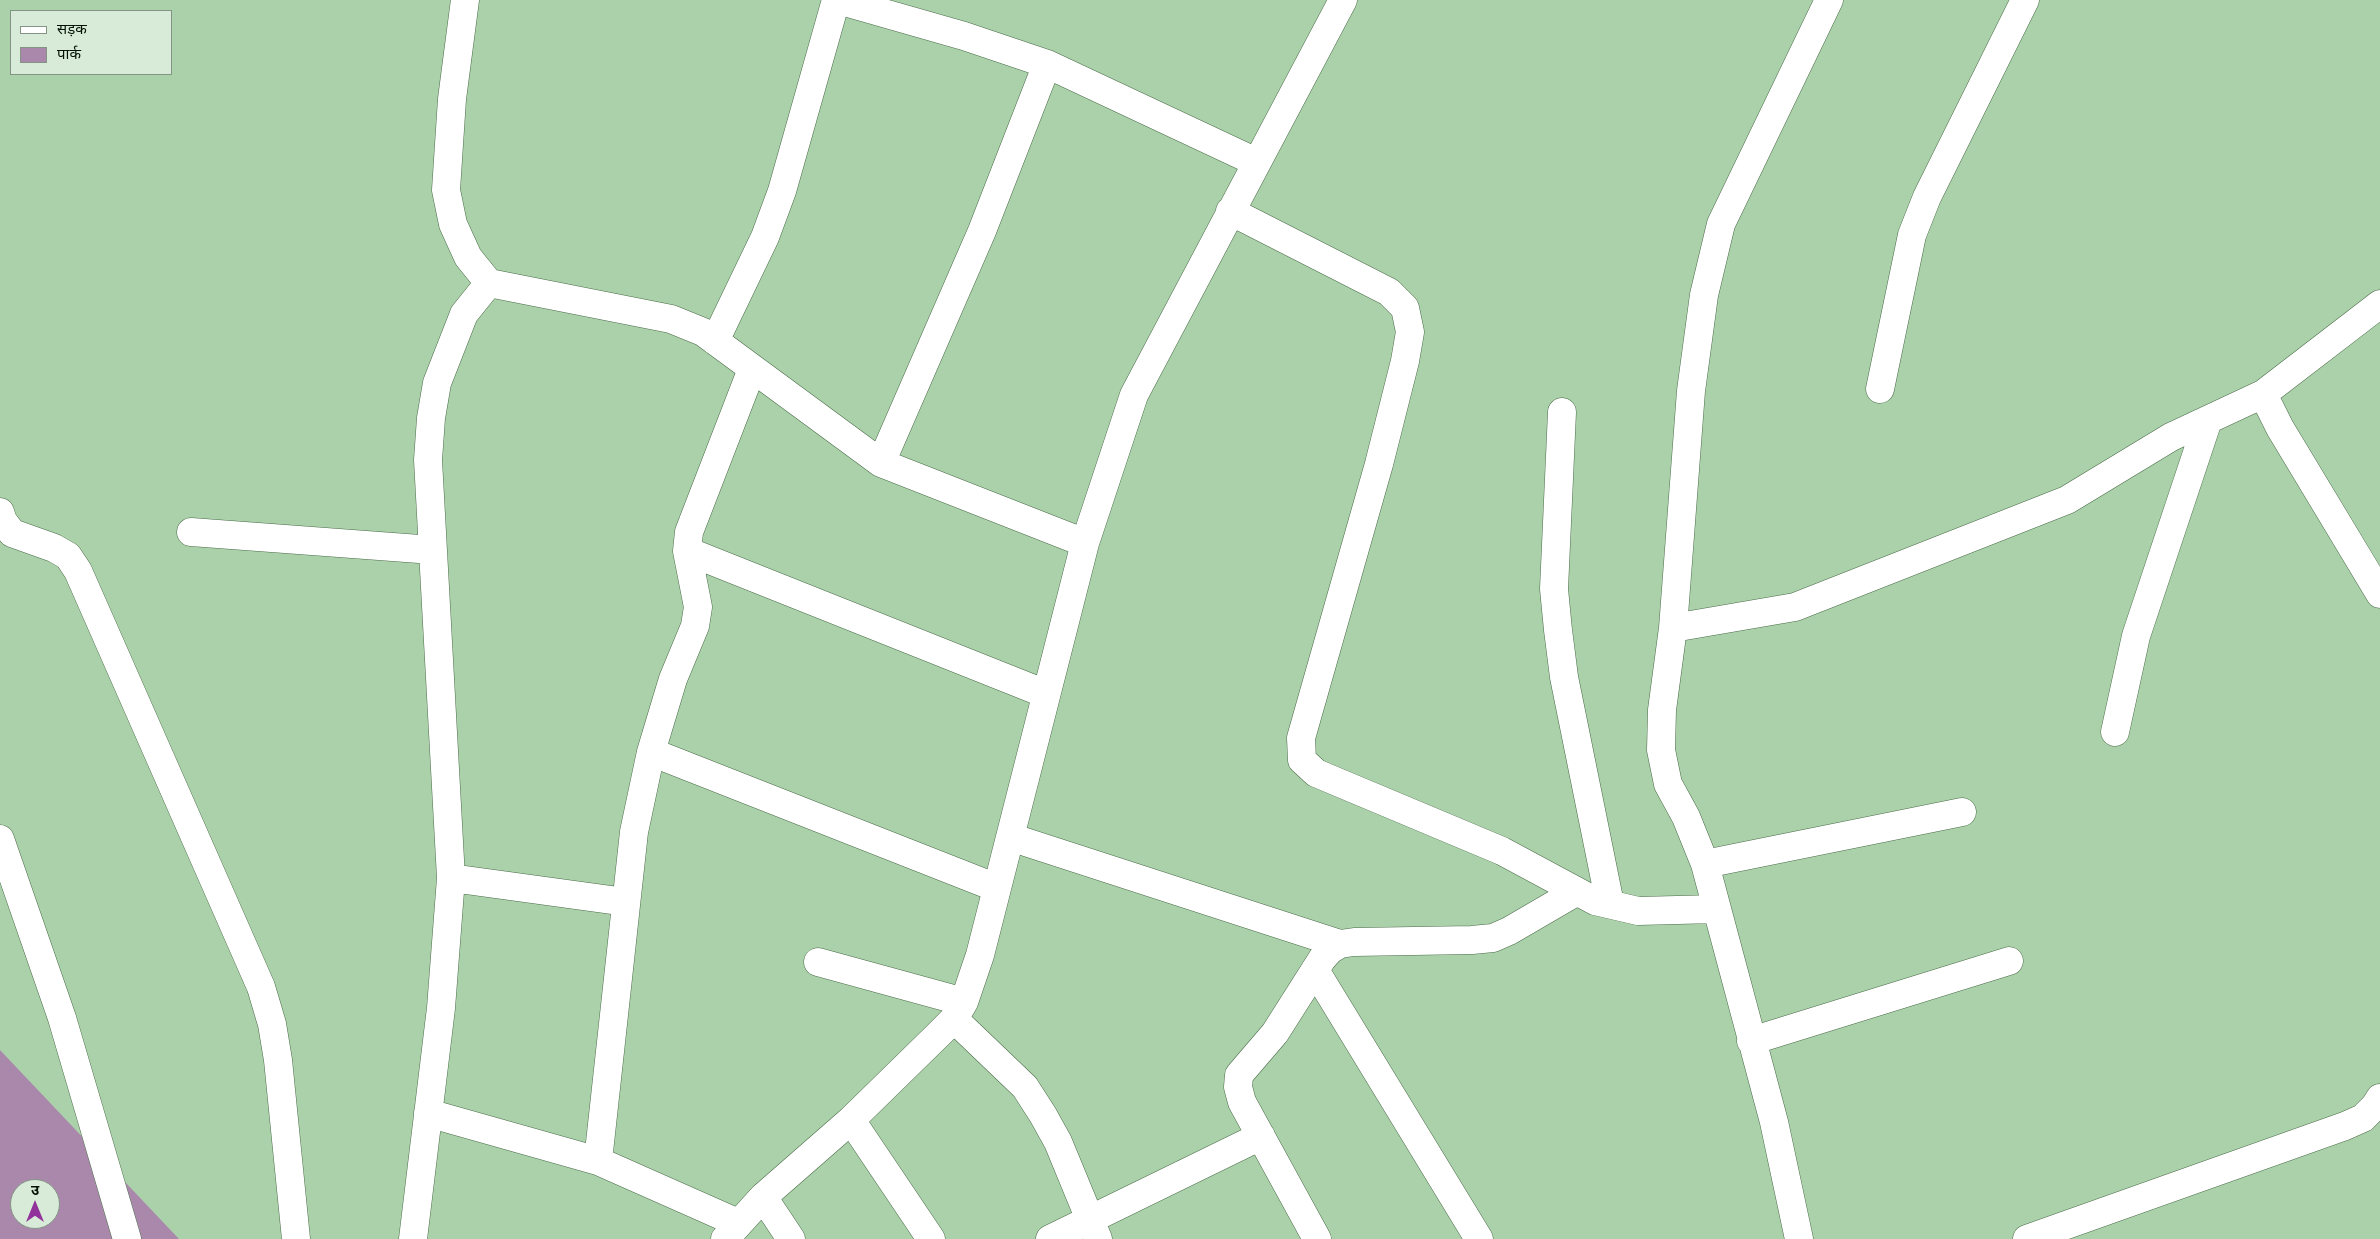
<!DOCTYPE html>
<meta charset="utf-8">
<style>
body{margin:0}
#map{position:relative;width:2380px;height:1239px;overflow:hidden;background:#abd1aa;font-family:"Public Sans","Noto Sans Devanagari",sans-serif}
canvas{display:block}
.legend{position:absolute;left:10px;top:10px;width:162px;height:65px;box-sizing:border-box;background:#d8ebd8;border:1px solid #839484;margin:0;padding:6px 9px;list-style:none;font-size:15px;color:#041105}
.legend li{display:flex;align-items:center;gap:10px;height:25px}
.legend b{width:25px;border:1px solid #839484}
.north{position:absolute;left:10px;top:1179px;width:50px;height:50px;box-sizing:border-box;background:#d8ebd8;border:1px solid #839484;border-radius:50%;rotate:0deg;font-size:14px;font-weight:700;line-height:20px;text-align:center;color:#041105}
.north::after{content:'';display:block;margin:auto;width:18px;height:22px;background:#92329b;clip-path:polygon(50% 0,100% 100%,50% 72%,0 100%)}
</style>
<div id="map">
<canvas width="2380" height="1239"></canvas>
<ul class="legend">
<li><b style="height:6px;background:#fff"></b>सड़क</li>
<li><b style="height:14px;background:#aa88ac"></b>पार्क</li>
</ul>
<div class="north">उ</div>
</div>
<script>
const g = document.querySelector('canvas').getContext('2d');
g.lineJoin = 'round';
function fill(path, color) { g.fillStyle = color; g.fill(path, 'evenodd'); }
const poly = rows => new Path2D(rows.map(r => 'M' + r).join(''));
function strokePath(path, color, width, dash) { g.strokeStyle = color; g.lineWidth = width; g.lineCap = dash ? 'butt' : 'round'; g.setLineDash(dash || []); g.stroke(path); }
fill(poly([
 [0,1050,179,1239,0,1239],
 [20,1189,50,1189,50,1219,20,1219]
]), '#aa88ac');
const minor = poly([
 [465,0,452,99,446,190,453,224,468,257,489,283,671,319,703,332,881,463,1085,543],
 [838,0,964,36,1047,64,1256,162],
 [1230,211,1389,292,1405,308,1410,332,1405,361,1379,464,1301,738,1302,760,1316,773,1502,851,1595,901,1638,911,1716,909],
 [2380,304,2263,394,2280,428,2380,594],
 [715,341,765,237,782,191,836,0],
 [1880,389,1912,235,1927,197,2025,0],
 [1562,412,1554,589,1558,630,1564,677,1610,904],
 [881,463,982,231,1047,64],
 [0,512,3,521,12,533,54,548,68,556,78,571,261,987,272,1024,278,1060,296,1239],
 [191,532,433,550],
 [687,551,1046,694],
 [1673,628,1795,607,2067,500,2171,437,2263,394],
 [2115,732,2136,636,2208,420],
 [651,752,997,888],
 [1010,837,1340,944],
 [0,839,62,1018,127,1239],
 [1705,864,1962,812],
 [451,878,626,902],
 [818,962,964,1002],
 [1315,970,1479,1239],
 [954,1019,1025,1087,1043,1115,1058,1142,1098,1239],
 [1751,1041,2009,961],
 [428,1113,598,1161,738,1223],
 [851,1120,931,1239],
 [598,1161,634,832,651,752,673,679,695,626,698,607,687,551,689,532,752,369],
 [763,1197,791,1239],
 [413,1239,441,1008,451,878,428,460,431,418,437,383,464,314,489,283],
 [725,1239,763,1197,851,1120,940,1033,954,1019,964,1002,980,955,1085,543,1134,395,1343,0],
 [1050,1239,1261,1136],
 [1317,1239,1242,1102,1238,1087,1239,1075,1275,1033,1322,959,1330,950,1340,944,1354,942,1472,940,1493,938,1509,931,1576,892],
 [1799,1239,1774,1122,1705,864,1686,817,1668,784,1661,750,1662,710,1673,628,1691,391,1704,295,1721,224,1829,0],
 [2027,1239,2345,1126,2363,1118,2375,1106,2380,1098]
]);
strokePath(minor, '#4a6c49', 29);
strokePath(minor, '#fff', 28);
</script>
